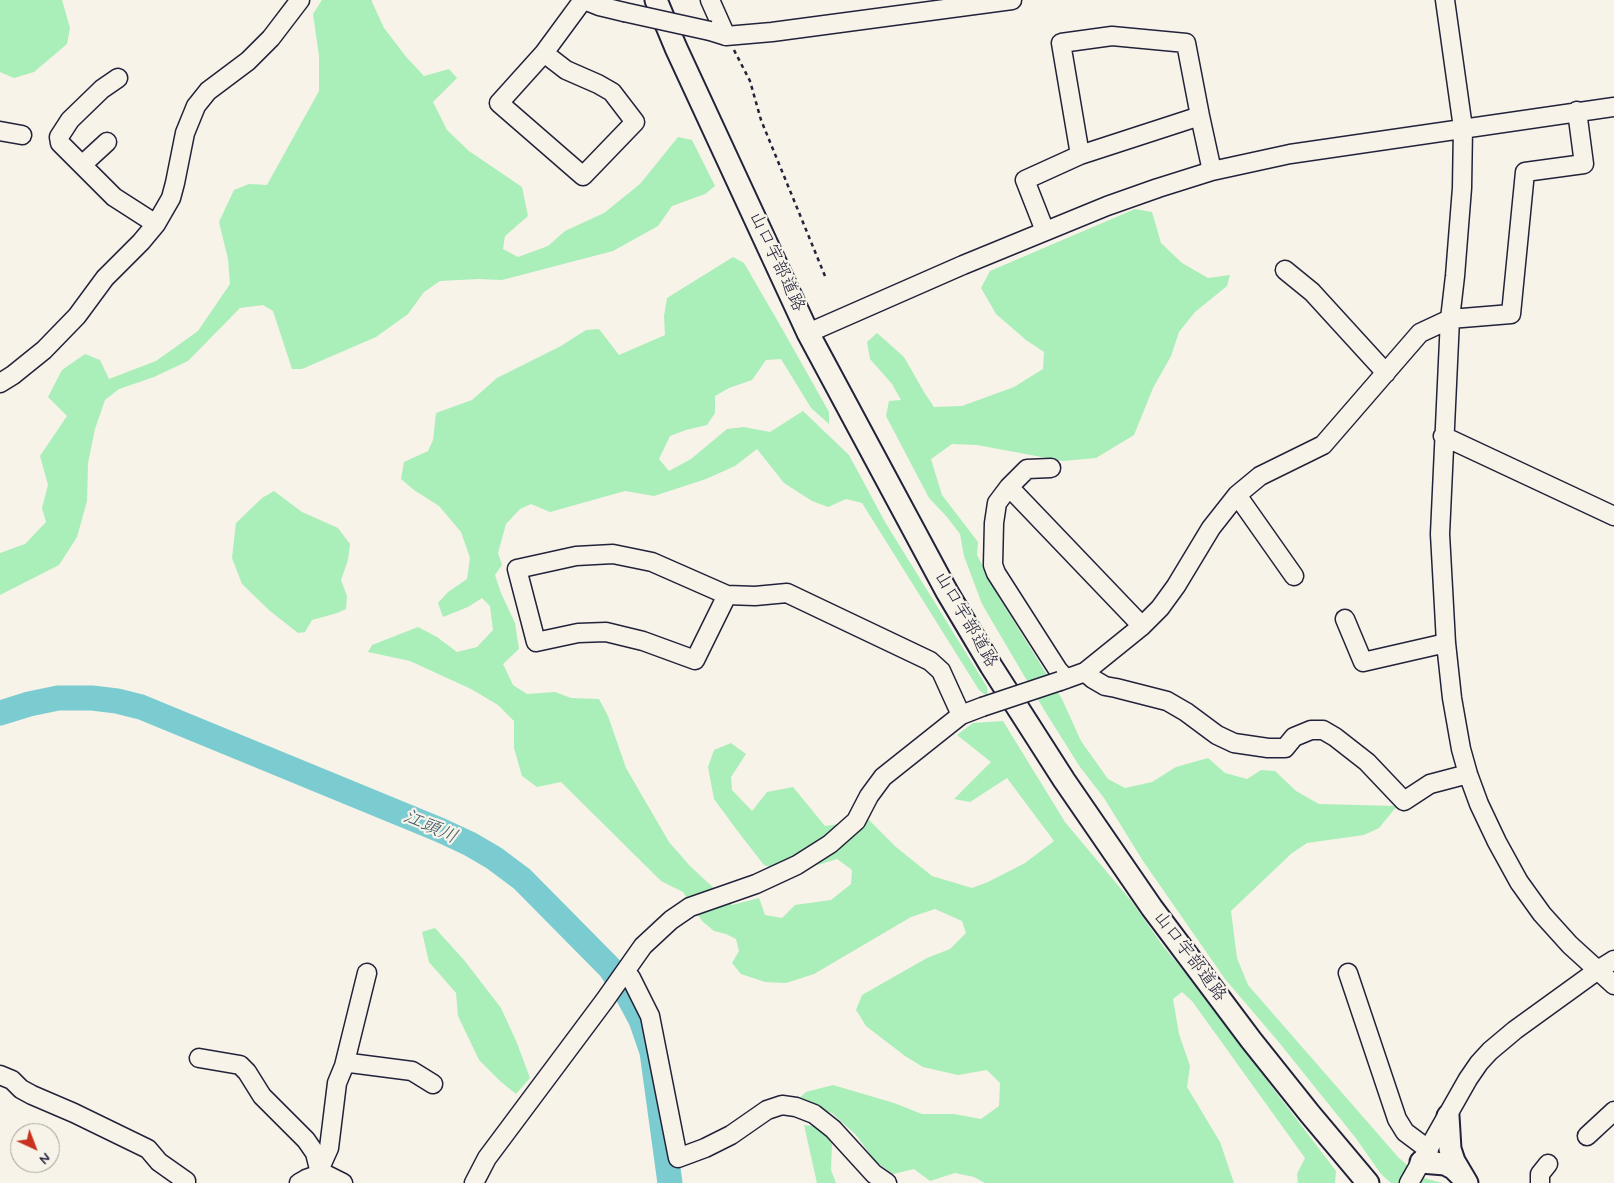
<!DOCTYPE html>
<meta charset="utf-8">
<style>
body{margin:0}
#map{position:relative;width:1614px;height:1183px;overflow:hidden;background:#f7f3e8;font-family:Mynerve,sans-serif}
canvas{display:block}
.north{position:absolute;left:10px;top:1123px;width:50px;height:50px;box-sizing:border-box;background:#f7f3e8;border:1px solid #a29fa3;border-radius:50%;rotate:137deg;font-size:14px;font-weight:700;line-height:20px;text-align:center;color:#22223b}
.north::after{content:'';display:block;margin:auto;width:18px;height:22px;background:#c8321e;clip-path:polygon(50% 0,100% 100%,50% 72%,0 100%)}
</style>
<div id="map">
<canvas width="1614" height="1183"></canvas>
<div class="north">N</div>
</div>
<script>
const g = document.querySelector('canvas').getContext('2d');
g.lineJoin = 'round';
function fill(path, color) { g.fillStyle = color; g.fill(path, 'evenodd'); }
const poly = rows => new Path2D(rows.map(r => 'M' + r).join(''));
function strokePath(path, color, width, dash) { g.strokeStyle = color; g.lineWidth = width; g.lineCap = dash ? 'butt' : 'round'; g.setLineDash(dash || []); g.stroke(path); }
function drawText(font, color, halo, rows, align = 'center') {
  g.font = font + ' Mynerve,"Klee One",sans-serif'; g.lineWidth = 4.5; g.setLineDash([]); g.textBaseline = 'middle'; g.strokeStyle = halo; g.fillStyle = color; for (const [text, x, y, turn = 0] of rows) {
    g.save(); g.translate(x, y); g.rotate((+turn || 0) * Math.PI / 180); g.textAlign = isNaN(turn) ? turn : align; if (halo) g.strokeText(text, 0, 0); g.fillText(text, 0, 0); g.restore();
  }
}
fill(poly([
 [0,0,62,0,70,28,67,44,34,72,14,78,0,72],
 [322,0,372,0,372,2,384,28,407,58,424,76,449,69,457,78,433,102,447,130,469,151,522,187,528,216,505,236,503,249,518,257,548,246,565,231,604,213,640,184,678,137,692,140,715,186,705,194,672,206,658,226,613,251,502,280,478,279,440,281,424,292,408,314,376,337,302,369,292,369,273,311,263,305,240,308,188,361,154,377,119,389,105,400,95,429,88,463,87,501,77,537,59,565,0,595,0,553,25,544,46,522,42,508,48,485,40,456,67,416,48,397,62,370,85,354,100,360,109,379,156,361,198,331,230,284,228,259,219,222,234,190,249,184,267,185,319,91,319,56,313,14],
 [1135,209,1152,212,1161,243,1182,263,1208,278,1230,275,1227,286,1195,312,1179,332,1171,356,1153,388,1134,435,1096,458,1063,461,977,445,952,444,931,459,942,495,978,542,977,555,1000,599,1062,699,1081,741,1108,779,1125,788,1152,782,1176,767,1208,758,1225,773,1247,779,1261,770,1275,771,1296,791,1319,804,1397,806,1379,828,1364,835,1307,843,1292,853,1231,911,1237,958,1248,985,1398,1157,1420,1177,1442,1183,1391,1183,1381,1174,1355,1137,1277,1040,1225,979,1143,861,1104,798,1080,767,1046,713,982,604,964,556,960,534,947,517,929,498,886,416,889,401,901,400,892,384,870,359,867,342,877,333,904,357,924,392,934,407,962,406,1014,387,1043,369,1044,352,1026,340,996,314,981,288,990,271],
 [733,257,744,263,784,332,829,412,829,424,811,408,781,359,766,360,752,380,729,388,715,396,715,413,707,425,686,430,670,436,659,459,669,471,691,459,727,429,744,427,770,432,803,411,849,455,885,522,987,687,988,697,979,690,862,503,846,499,828,507,812,501,784,483,757,449,735,466,706,479,654,496,625,491,550,512,531,504,520,509,506,524,498,553,502,565,495,575,501,593,515,623,519,649,503,664,513,685,527,694,555,692,571,698,599,699,608,716,626,768,669,842,690,866,732,905,759,898,765,915,782,918,795,905,831,900,851,884,852,870,837,859,788,874,764,865,739,833,714,799,708,767,714,750,731,743,746,754,731,777,732,790,752,811,767,792,793,787,825,826,869,820,896,847,932,876,972,888,988,882,1025,863,1054,841,1007,778,970,802,954,799,991,762,957,735,973,723,1003,721,1065,822,1132,902,1163,946,1182,969,1336,1171,1335,1183,1298,1183,1297,1174,1305,1158,1192,1001,1182,992,1173,999,1179,1034,1190,1066,1187,1087,1220,1142,1234,1183,985,1183,974,1177,955,1173,930,1181,914,1169,893,1174,875,1161,856,1135,832,1113,796,1101,806,1092,833,1085,894,1103,922,1114,954,1114,981,1119,999,1106,1000,1083,987,1070,958,1075,923,1067,905,1056,866,1026,856,1010,862,995,927,958,950,949,966,933,962,921,935,909,911,917,814,974,786,983,765,982,741,974,732,963,739,951,736,939,726,934,714,931,702,921,683,892,661,881,561,782,537,787,522,776,514,748,514,721,498,705,471,689,410,661,368,652,372,645,418,627,437,637,457,652,477,647,493,630,490,606,482,598,468,607,443,617,438,603,448,592,467,579,470,558,461,532,439,506,414,490,401,479,404,462,428,451,433,440,436,413,472,400,497,378,561,346,586,330,599,329,619,355,665,335,664,316,667,298],
 [274,491,302,512,338,528,350,544,348,560,341,580,347,596,346,609,337,613,312,620,305,632,298,633,270,611,242,584,232,558,236,523,262,498],
 [435,928,464,960,501,1008,517,1043,530,1078,516,1094,500,1081,479,1060,458,1016,456,993,429,962,422,932],
 [804,1125,821,1127,832,1143,831,1170,836,1183,817,1183]
]), '#aaeeb9');
strokePath(poly([
 [0,713,29,704,58,698,92,698,117,701,141,707,440,830,470,844,494,858,522,879,610,968,625,990,641,1020,652,1052,670,1183]
]), '#7bccd1', 25);
const minor = poly([
 [584,0,599,6,624,12],
 [710,0,726,36],
 [1445,0,1463,128,1462,188,1455,276,1450,319,1440,534,1446,643,1452,698,1461,749,1468,774,1479,804,1497,842,1519,882,1542,914,1570,945,1614,985],
 [710,31,726,36,772,32,1012,0],
 [544,53,566,70,598,84,612,92,635,122,583,176,499,103,544,53,583,0],
 [118,78,102,89,70,120,59,137,60,143,114,197,156,224],
 [0,131,22,135],
 [1080,155,1061,43,1112,36,1186,43,1200,116],
 [82,165,107,142],
 [1045,231,1025,180,1080,155,1200,116,1212,171],
 [1285,270,1312,292,1386,373],
 [808,333,963,265,1107,206,1158,188,1212,171,1290,154,1614,107],
 [0,383,13,375,44,350,77,316,105,278,141,242,156,224,171,198,175,183,185,133,196,106,208,91,248,61,271,38,300,0],
 [1443,436,1614,516],
 [1051,468,1027,469,1009,487,997,503,994,523,993,565,996,573,1058,670,1066,679],
 [1009,487,1142,626],
 [1237,495,1294,576],
 [727,595,695,660,643,641,606,632,578,633,536,642,517,569,576,556,613,554,652,562,727,595,755,596,787,593,930,661,941,671,961,715],
 [1345,619,1363,662,1446,643],
 [1085,672,1093,679,1105,686,1116,688,1167,701,1186,712,1217,735,1234,743,1268,748,1285,748,1294,737,1311,730,1323,730,1335,737,1367,762,1404,801,1430,784,1468,774],
 [1060,681,1085,672,1142,626,1160,608,1176,586,1211,528,1237,495,1260,476,1323,445,1420,333,1450,319,1511,314,1525,172,1584,164,1577,111],
 [626,972,631,978,650,1016,678,1158,705,1148,731,1135,767,1110,782,1105,796,1107,814,1114,833,1129,874,1174,887,1183],
 [1348,973,1397,1119,1405,1132,1429,1150],
 [199,1058,240,1065,247,1072,262,1096,306,1140,315,1153,320,1173],
 [344,1066,367,973],
 [0,1075,12,1080,21,1089,32,1095,74,1113,148,1149,159,1162,186,1181,186,1183],
 [1587,1136,1614,1111],
 [320,1168,329,1148,337,1083,344,1066,350,1063,412,1071,433,1084],
 [299,1183,306,1179,320,1174,327,1175,343,1183],
 [474,1183,487,1158,605,1000,643,946,671,920,690,907,756,884,797,865,830,844,856,821,869,796,883,777,961,715,982,707],
 [1409,1183,1468,1079,1479,1063,1490,1051,1515,1030,1598,970,1614,960],
 [1540,1183,1540,1174,1548,1164]
]);
const major = poly([
 [656,0,676,48,808,333,947,592,991,666,1064,780,1152,908,1251,1040,1310,1114,1368,1183],
 [1448,1116,1450,1149,1454,1161,1467,1183],
 [1421,1162,1445,1164,1453,1168,1463,1178]
]);
strokePath(minor, '#22223b', 21);
strokePath(major, '#22223b', 25);
strokePath(poly([
 [734,50,750,81,761,120,825,276]
]), '#22223b', 2.5, [4, 4]);
strokePath(minor, '#f7f3e8', 18);
strokePath(major, '#f7f3e8', 21);
const minorBridge = poly([
 [624,12,710,31],
 [982,707,1060,681]
]);
strokePath(minorBridge, '#22223b', 21, []);
strokePath(minorBridge, '#f7f3e8', 18);
drawText('18px', '#22223b', '#f7f3e8', [
 ["山口宇部道路",776,262,65],
 ["山口宇部道路",965,620,60],
 ["山口宇部道路",1189,957,53]
]);
drawText('italic 19px', '#3d5568', '#f7f3e8', [
 ["江頭川",430,828,24]
]);
</script>
